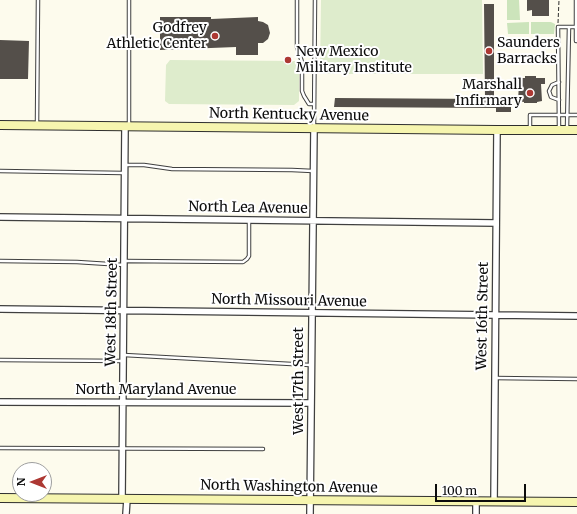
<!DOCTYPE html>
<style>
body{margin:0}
#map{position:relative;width:577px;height:514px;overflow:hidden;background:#fdfbed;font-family:Merriweather,serif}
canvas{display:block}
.north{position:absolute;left:12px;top:462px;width:40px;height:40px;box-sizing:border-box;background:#fff;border:1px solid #9e9e9e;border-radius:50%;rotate:270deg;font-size:11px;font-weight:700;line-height:16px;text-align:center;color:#0c0c0c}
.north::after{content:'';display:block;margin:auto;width:14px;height:18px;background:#ad3833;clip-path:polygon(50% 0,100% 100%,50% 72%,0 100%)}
.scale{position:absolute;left:435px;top:484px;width:91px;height:18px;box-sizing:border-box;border:2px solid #0c0c0c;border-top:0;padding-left:5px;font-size:12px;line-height:14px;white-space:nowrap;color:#0c0c0c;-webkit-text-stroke:3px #fff;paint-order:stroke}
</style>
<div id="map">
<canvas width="577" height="514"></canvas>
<div class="north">N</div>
<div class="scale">100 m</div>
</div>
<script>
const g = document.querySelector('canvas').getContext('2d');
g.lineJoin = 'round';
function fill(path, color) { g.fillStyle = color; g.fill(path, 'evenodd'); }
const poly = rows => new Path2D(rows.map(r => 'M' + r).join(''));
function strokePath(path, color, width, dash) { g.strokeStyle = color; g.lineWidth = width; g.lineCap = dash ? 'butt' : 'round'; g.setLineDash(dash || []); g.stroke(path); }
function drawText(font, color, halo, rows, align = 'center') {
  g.font = font + ' Merriweather,serif'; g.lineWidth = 4; g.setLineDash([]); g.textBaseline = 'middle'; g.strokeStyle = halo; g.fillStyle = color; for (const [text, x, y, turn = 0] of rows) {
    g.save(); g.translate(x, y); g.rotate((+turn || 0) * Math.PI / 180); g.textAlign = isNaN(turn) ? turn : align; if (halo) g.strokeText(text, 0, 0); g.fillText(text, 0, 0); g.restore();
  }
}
fill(poly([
 [507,0,519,0,520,20,507,20],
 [529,22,529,34,508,34,507,23],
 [531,22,551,22,555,24,554,34,531,34]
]), '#cce4bb');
fill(poly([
 [321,0,482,0,483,74,320,74],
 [170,60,295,61,299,65,299,101,294,105,169,104,165,101,166,65]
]), '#deeccc');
fill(poly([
 [527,0,549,0,549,16,532,16,532,10,527,11],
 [484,4,494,4,494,102,511,103,511,112,496,112,496,108,334,107,335,98,485,99],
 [160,17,211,17,211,19,258,17,258,21,263,22,268,25,270,33,268,39,263,43,258,43,258,55,236,55,236,47,160,50],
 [0,40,29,41,28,79,0,79],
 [525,76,536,76,536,78,545,78,545,84,541,84,542,101,537,102,537,103,524,103,524,102,518,101,519,84,515,84,515,78,525,78]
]), '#544f4a');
const lane = poly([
 [129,0,129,125],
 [297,0,297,47,302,62,302,91,304,96,309,104,314,104],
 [576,0,576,41,577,41],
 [559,82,552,85,549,91,551,97,559,100],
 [37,124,38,0],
 [314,126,315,0],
 [530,128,530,115,577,115],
 [559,128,558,27,577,27],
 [567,128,569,27],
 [126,165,144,165,172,169,292,170,313,171],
 [0,171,123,173],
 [0,261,77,262,124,265],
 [124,261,243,262,247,259,249,256,249,220],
 [124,355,310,365],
 [0,360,123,361],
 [495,378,577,379],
 [0,448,263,449]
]);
const street = poly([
 [0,217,496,223],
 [0,309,577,316],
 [0,402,311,403],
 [122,499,125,126],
 [476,502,476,514],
 [494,502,497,130],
 [126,514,127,499],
 [310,514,314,128]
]);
const secondary = poly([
 [0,125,497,130,577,130],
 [0,498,577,502]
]);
strokePath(lane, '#3f3f3f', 4.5);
strokePath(street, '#3f3f3f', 8);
strokePath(secondary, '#2e2e2e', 10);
strokePath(poly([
 [558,23,559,0]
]), '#2e2e2e', 1, [4, 2]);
strokePath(lane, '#fff', 2.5);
strokePath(street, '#fff', 5.5);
strokePath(secondary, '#f6f5af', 8);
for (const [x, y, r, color] of [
 [215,36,4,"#ad3833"],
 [489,51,4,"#ad3833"],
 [288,60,4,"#ad3833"],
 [530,93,4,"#ad3833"]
]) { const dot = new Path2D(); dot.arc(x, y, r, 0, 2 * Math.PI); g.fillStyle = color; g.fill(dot); strokePath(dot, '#fff', 1.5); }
drawText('14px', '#0c0c0c', '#fff', [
 ["Godfrey",207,28],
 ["Athletic Center",207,44],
 ["Saunders",497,43,"left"],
 ["Barracks",497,59,"left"],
 ["New Mexico",296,52,"left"],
 ["Military Institute",296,68,"left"],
 ["Marshall",522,85],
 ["Infirmary",522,101]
], 'right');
drawText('14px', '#0c0c0c', '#fff', [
 ["North Kentucky Avenue",289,115,1],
 ["North Lea Avenue",248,208,1],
 ["North Missouri Avenue",289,301,1],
 ["West 18th Street",112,312,-89],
 ["West 16th Street",483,316,-89],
 ["West 17th Street",299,381,-90],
 ["North Maryland Avenue",156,390],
 ["North Washington Avenue",289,487,1]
]);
</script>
